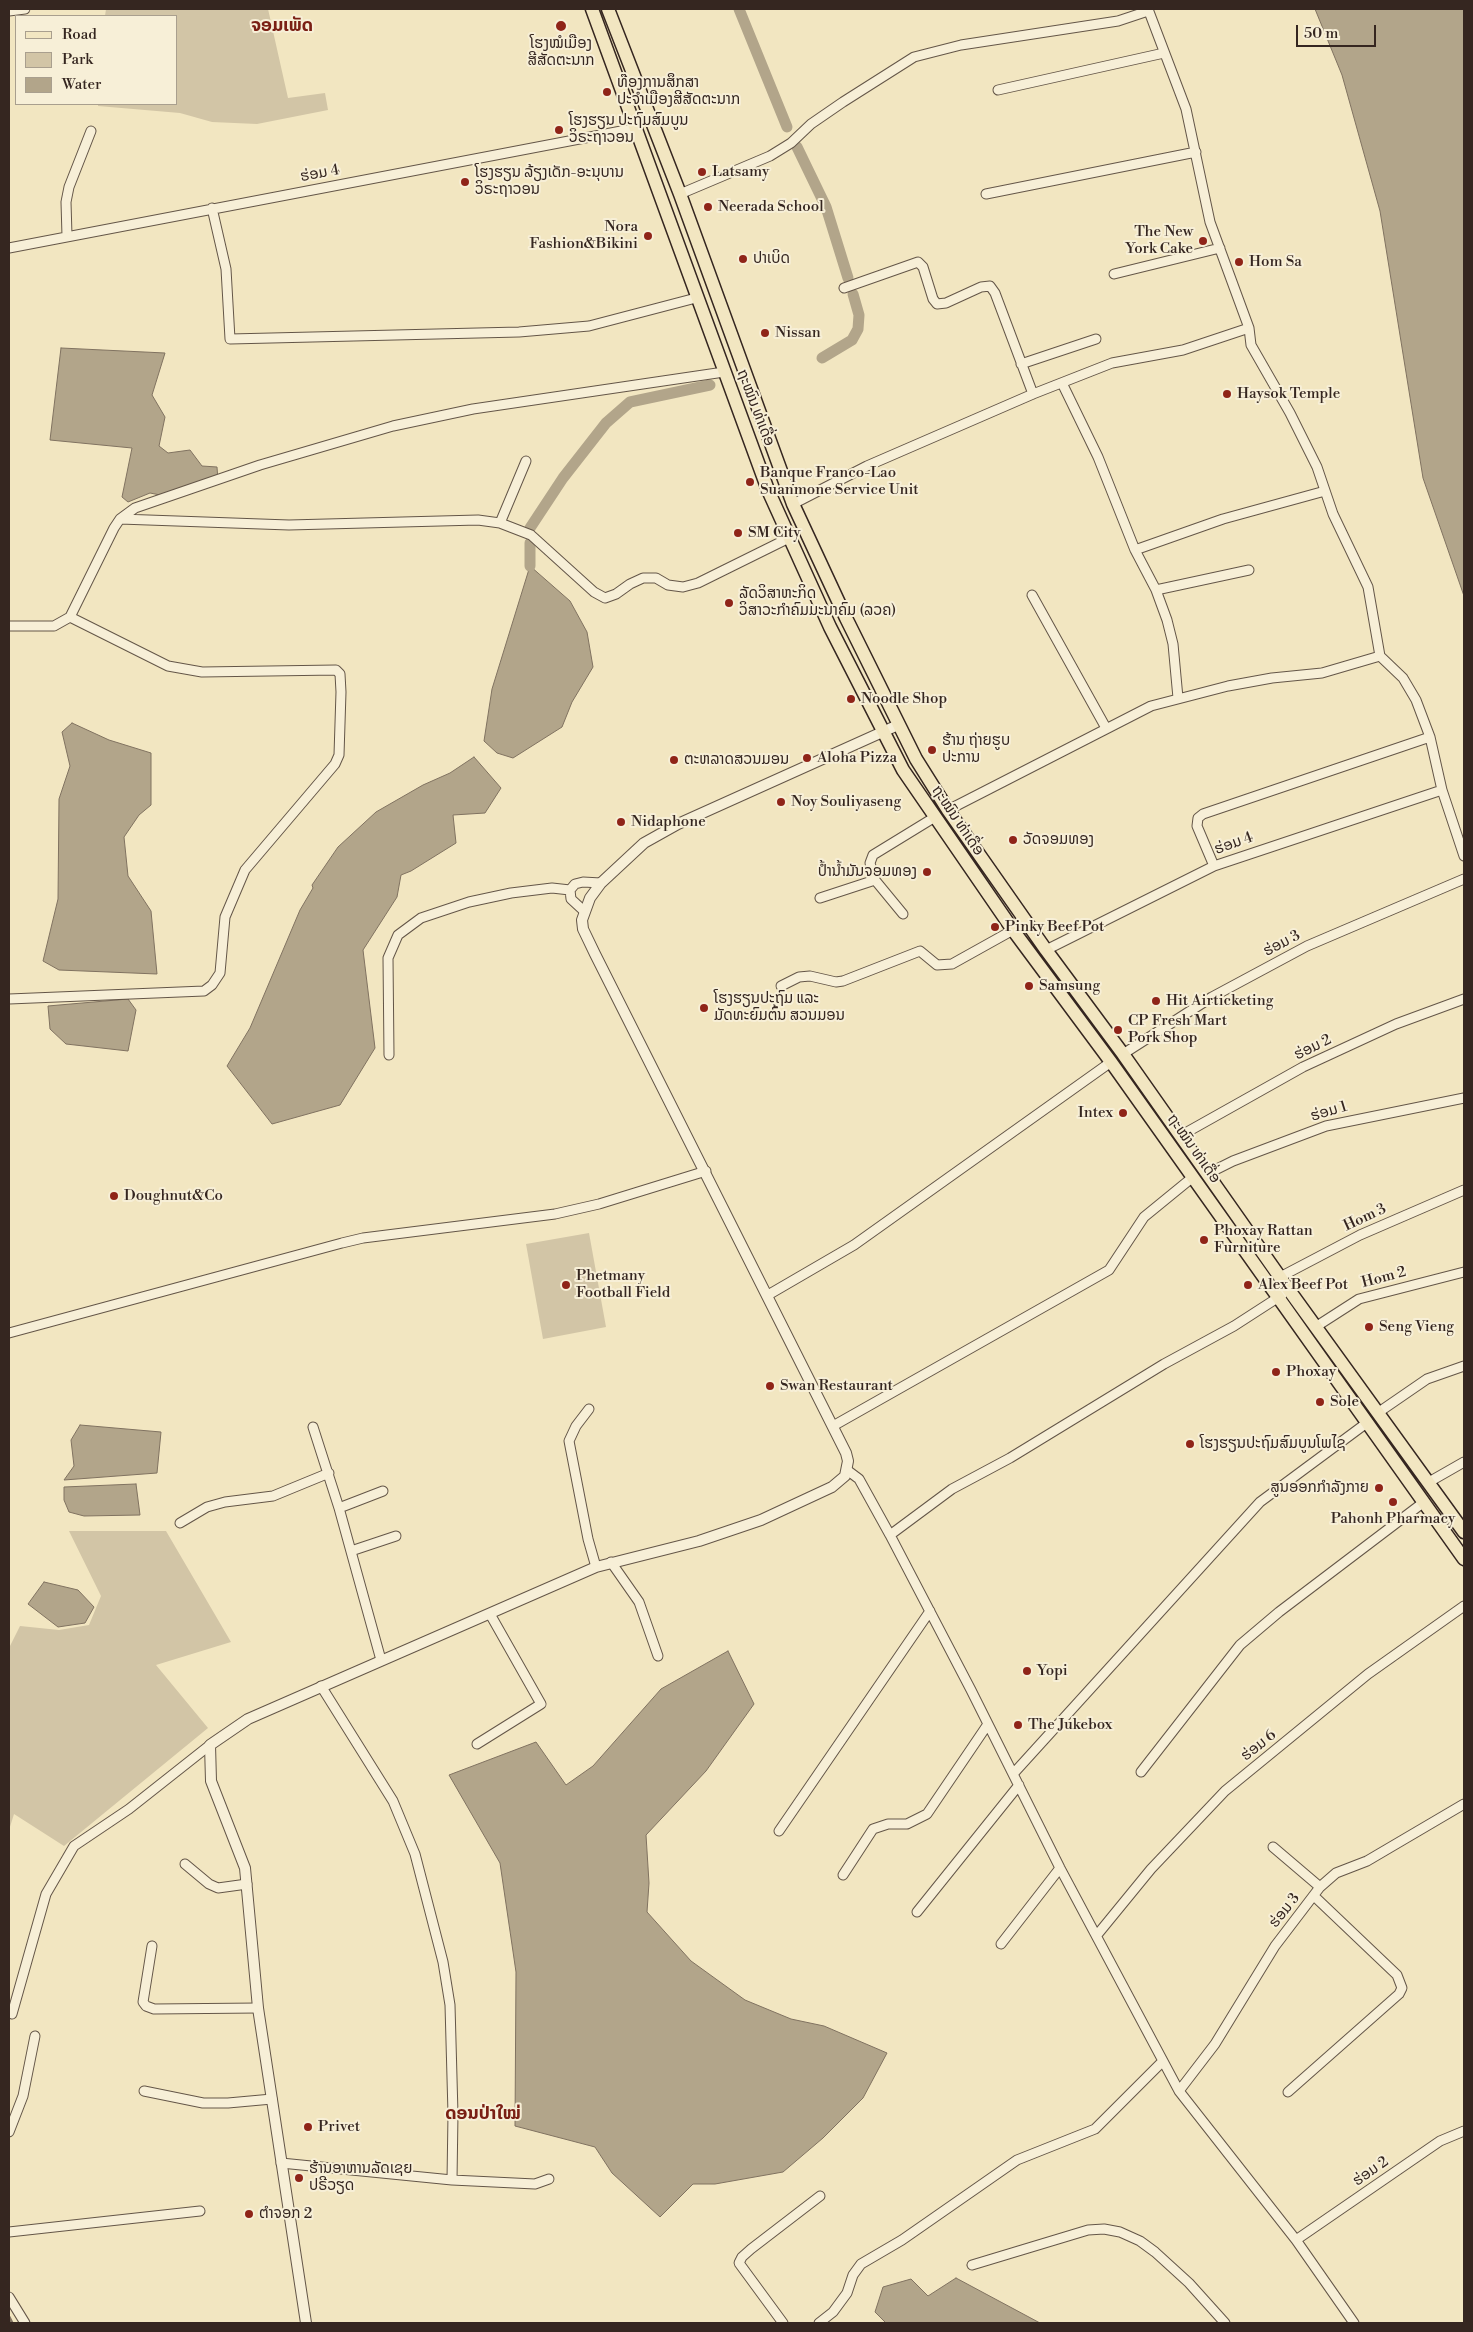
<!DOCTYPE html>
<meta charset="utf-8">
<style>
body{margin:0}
#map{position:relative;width:1473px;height:2332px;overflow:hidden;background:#f2e6c1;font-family:"Libre Bodoni",serif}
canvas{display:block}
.frame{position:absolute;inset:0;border:10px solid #352620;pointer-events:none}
.legend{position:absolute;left:15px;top:15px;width:162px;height:90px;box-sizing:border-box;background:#f7efd7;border:1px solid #a99f8e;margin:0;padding:6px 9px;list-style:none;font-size:15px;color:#352620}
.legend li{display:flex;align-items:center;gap:10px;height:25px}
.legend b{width:25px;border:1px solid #a99f8e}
.scale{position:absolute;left:1296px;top:25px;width:80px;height:22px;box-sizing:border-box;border:2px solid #352620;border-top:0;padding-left:6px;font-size:15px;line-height:18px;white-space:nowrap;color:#352620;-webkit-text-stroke:4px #f7efd7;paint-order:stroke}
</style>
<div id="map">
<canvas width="1473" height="2332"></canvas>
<div class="frame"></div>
<ul class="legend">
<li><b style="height:6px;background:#f2e6c1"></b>Road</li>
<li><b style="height:14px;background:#d2c5a6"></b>Park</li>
<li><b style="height:14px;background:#b2a58a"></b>Water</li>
</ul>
<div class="scale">50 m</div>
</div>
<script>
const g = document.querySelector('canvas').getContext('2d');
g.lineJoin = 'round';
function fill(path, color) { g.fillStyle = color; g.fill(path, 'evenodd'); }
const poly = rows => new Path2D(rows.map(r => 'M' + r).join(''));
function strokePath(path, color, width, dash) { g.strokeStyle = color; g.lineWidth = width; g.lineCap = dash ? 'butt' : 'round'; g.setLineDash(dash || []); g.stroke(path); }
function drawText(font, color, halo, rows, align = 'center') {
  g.font = font + ' "Libre Bodoni","Noto Sans Lao",serif'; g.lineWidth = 4; g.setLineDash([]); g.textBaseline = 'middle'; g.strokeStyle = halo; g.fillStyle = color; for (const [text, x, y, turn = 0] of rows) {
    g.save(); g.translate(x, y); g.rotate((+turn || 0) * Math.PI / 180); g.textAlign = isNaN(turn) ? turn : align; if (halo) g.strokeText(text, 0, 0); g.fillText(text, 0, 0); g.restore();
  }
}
fill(poly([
 [106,9,268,9,288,98,325,93,328,110,257,124,212,122,180,113,98,106,98,104,176,104,176,16,105,16],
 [589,1233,606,1327,543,1339,526,1244],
 [69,1531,166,1531,231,1642,156,1665,208,1728,64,1846,14,1814,9,1830,9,1648,20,1626,59,1630,89,1625,101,1596]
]), '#d2c5a6');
const water = poly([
 [1315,9,1464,9,1464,596,1423,478,1380,211,1342,75,1315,9],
 [61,348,165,353,152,395,165,417,159,446,168,453,190,450,202,466,217,467,218,481,165,496,150,493,128,502,122,497,132,448,50,440,61,348],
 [530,566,570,601,587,632,593,667,572,702,562,727,513,758,497,753,484,741,492,689,530,566],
 [72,723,109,740,151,753,151,805,139,815,124,837,128,876,151,911,157,974,59,970,43,961,58,899,59,799,70,766,62,732,72,723],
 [474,757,501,788,485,813,453,815,456,843,411,871,401,875,397,897,363,950,375,1048,340,1105,272,1124,227,1066,250,1028,300,910,313,888,312,885,338,847,376,812,423,785,450,773,474,757],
 [128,999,136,1010,128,1051,66,1044,50,1029,48,1006,128,999],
 [80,1425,161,1432,157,1473,64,1480,74,1466,71,1440,80,1425],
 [136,1484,140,1515,84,1516,69,1512,64,1500,64,1487,136,1484],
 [44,1582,78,1590,94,1607,85,1623,58,1627,28,1604,44,1582],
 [728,1651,754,1704,706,1771,646,1835,649,1883,647,1912,691,1961,745,2000,791,2019,824,2026,887,2053,863,2098,823,2138,783,2172,715,2184,693,2184,660,2217,612,2173,595,2147,515,2126,516,1972,500,1863,449,1775,536,1742,566,1785,593,1766,661,1689,728,1651],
 [956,2278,1040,2323,886,2323,875,2312,883,2287,911,2279,928,2296,956,2278]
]);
fill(water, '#b2a58a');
strokePath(water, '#807260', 1);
strokePath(poly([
 [9,2317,12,2323]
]), '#807260', 3);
strokePath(poly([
 [739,9,787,127],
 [797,147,826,207,848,278],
 [822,358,852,340,858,329,859,315,853,294],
 [530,528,563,478,606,423,630,402,710,385],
 [530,543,530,566]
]), '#b2a58a', 11);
const minor = poly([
 [1148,9,1186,109,1210,222,1249,328,1251,345,1290,413,1317,467,1333,514,1368,587,1380,656,1403,678,1416,700,1430,737,1442,790,1464,856],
 [9,11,25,9],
 [998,90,1164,53],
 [680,194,770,156,791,143,811,124,843,102,914,57,961,45,1118,21,1148,11],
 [986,194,1196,152],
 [212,208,226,269,230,339,519,332,589,326,696,298],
 [67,236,66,202,69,187,91,131],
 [9,248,637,128],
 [1114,274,1220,248],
 [844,288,918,262,923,267,933,299,937,304,946,303,981,287,990,286,995,293,1033,394],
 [1021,364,1096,339],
 [1062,383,1098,457,1135,550,1156,590,1167,620,1173,644,1178,698],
 [793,504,867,466,1033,394,1112,363,1183,350,1249,328],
 [120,519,289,525,478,520,500,523,531,535,594,592,605,598,616,594,630,584,643,578,656,578,668,585,683,587,698,583,789,538],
 [500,523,526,461],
 [1135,550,1223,519,1325,491],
 [1156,590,1249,570],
 [1032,595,1106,728],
 [70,617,114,528,120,519,135,508,260,465,393,426,473,409,724,372],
 [9,626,54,626,70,617,168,666,202,672,336,670,340,674,341,692,339,755,335,764,245,870,225,917,220,973,212,985,204,991,9,999],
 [948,810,1151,706,1228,686,1272,678,1322,673,1380,656],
 [1214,866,1197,826,1198,818,1203,814,1430,737],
 [820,898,875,880],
 [584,911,571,899,570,890,575,884,583,882,601,883],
 [903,914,875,880,870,863,873,855,935,817],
 [1046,950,1214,866,1442,790],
 [781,986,799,977,810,976,836,982,843,981,920,951,937,965,952,964,1013,930],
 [1123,1054,1212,997,1307,946,1464,879],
 [389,1055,388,958,398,935,421,918,469,902,511,893,552,888,570,890],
 [1180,1136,1303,1067,1396,1024,1464,999],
 [1207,1174,1233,1161,1326,1126,1464,1098],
 [1280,1277,1360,1235,1464,1190],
 [768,1295,854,1245,1111,1062],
 [1317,1326,1359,1299,1464,1272],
 [9,1333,342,1243,363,1238,555,1214,599,1204,706,1171],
 [589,1409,576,1426,569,1441,588,1539,596,1567],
 [1379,1412,1427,1379,1464,1366],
 [833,1426,1109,1270,1144,1217,1193,1177],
 [313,1427,339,1508,381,1660],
 [847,1470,859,1479,890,1535,971,1690,1060,1868,1179,2091,1296,2240,1354,2323],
 [1429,1482,1464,1462],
 [339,1508,383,1491],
 [180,1523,207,1507,225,1502,273,1496,329,1473],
 [890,1535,952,1489,1010,1458,1164,1364,1234,1326,1282,1295],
 [351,1551,396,1536],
 [611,1562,639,1602,658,1656],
 [321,1686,393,1801,415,1854,443,1962,450,2005,453,2114,452,2180],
 [477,1744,541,1704,490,1614],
 [1141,1772,1240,1645,1279,1612,1424,1502],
 [1013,1774,1260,1502,1368,1422],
 [779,1831,930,1611],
 [1273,1847,1320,1887],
 [185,1864,209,1884,218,1888,247,1884],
 [843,1875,873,1829,888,1824,907,1824,927,1814,988,1724],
 [917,1912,1019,1785],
 [1097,1935,1151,1869,1225,1791,1368,1674,1464,1606],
 [1001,1944,1060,1868],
 [152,1946,143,2002,146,2006,154,2009,258,2008],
 [12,2014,46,1894,74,1846,129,1809,210,1745],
 [144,2091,203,2103,228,2103,272,2099],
 [1179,2091,1215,2044,1275,1946,1320,1887,1336,1873,1367,1861,1464,1804],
 [1288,2092,1399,1994,1402,1988,1397,1975,1314,1896],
 [9,2132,23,2096,35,2036],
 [281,2163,452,2180,535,2184,549,2179],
 [9,2232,200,2211],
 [1296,2240,1440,2141,1464,2131],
 [972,2265,1088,2230,1104,2229,1120,2232,1140,2241,1155,2252,1189,2283,1225,2323],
 [9,2297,25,2323],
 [783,2323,739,2263,742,2257,751,2249,820,2196],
 [819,2323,833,2312,847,2293,853,2275,861,2264,902,2240,1017,2160,1095,2129,1163,2061]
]);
const tertiary = poly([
 [306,2323,258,2008,245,1868,211,1781,210,1745,248,1719,596,1567,699,1541,761,1520,832,1487,845,1476,848,1461,846,1453,595,954,583,929,582,920,590,898,601,883,644,843,678,824,898,725]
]);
const primary = poly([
 [592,9,768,490,830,627,903,770,1013,930,1111,1062,1464,1559],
 [608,9,680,194,793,504,846,618,916,759,948,810,1046,950,1123,1054,1289,1290,1464,1532]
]);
strokePath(minor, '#645648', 11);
strokePath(tertiary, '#645648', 12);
strokePath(primary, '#352620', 15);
strokePath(minor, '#f7efd7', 9);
strokePath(tertiary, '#f7efd7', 10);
strokePath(primary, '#f2e6c1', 12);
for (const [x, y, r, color] of [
 [561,26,6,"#8f2418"],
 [607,92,5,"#8f2418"],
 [559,130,5,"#8f2418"],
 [702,172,5,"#8f2418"],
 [465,182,5,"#8f2418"],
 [708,207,5,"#8f2418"],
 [648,236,5,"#8f2418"],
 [1203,241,5,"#8f2418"],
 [743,259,5,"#8f2418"],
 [1239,262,5,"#8f2418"],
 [765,333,5,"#8f2418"],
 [1227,394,5,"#8f2418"],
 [750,482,5,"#8f2418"],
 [738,533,5,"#8f2418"],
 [729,603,5,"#8f2418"],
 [851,699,5,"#8f2418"],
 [932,750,5,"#8f2418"],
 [807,758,5,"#8f2418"],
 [674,760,5,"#8f2418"],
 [781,802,5,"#8f2418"],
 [621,822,5,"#8f2418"],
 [1013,840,5,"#8f2418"],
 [927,872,5,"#8f2418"],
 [995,927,5,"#8f2418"],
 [1029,986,5,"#8f2418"],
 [1156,1001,5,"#8f2418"],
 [704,1008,5,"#8f2418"],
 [1118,1030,5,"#8f2418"],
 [1123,1113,5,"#8f2418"],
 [114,1196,5,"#8f2418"],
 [1204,1240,5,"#8f2418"],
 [566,1285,5,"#8f2418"],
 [1248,1285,5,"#8f2418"],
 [1369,1327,5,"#8f2418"],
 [1276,1372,5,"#8f2418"],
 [770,1386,5,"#8f2418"],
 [1320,1402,5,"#8f2418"],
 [1190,1444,5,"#8f2418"],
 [1379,1488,5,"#8f2418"],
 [1393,1502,5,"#8f2418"],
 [1027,1671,5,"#8f2418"],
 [1018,1725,5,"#8f2418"],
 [308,2127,5,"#8f2418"],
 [299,2178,5,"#8f2418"],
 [249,2214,5,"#8f2418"]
]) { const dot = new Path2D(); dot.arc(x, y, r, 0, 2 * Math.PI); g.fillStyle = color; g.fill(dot); strokePath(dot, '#f7efd7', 2); }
drawText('15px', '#352620', '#f7efd7', [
 ["ໂຮງໝໍເມືອງ",561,44,"center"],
 ["ສີສັດຕະນາກ",561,61,"center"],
 ["ທ໊ອງການສຶກສາ",617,83],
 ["ປະຈໍາເມືອງສີສັດຕະນາກ",617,100],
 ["ໂຮງຮຽນ ປະຖົມສົມບູນ",569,121],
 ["ວິຣະຖາວອນ",569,138],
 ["Latsamy",712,172],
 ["ໂຮງຮຽນ ລ້ຽງເດັກ-ອະນຸບານ",475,173],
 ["ວິຣະຖາວອນ",475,190],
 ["Neerada School",718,207],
 ["Nora",638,227,"right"],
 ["Fashion&Bikini",638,244,"right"],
 ["The New",1193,232,"right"],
 ["York Cake",1193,249,"right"],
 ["ປາເບິດ",753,259],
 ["Hom Sa",1249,262],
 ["Nissan",775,333],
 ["Haysok Temple",1237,394],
 ["Banque Franco-Lao",760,473],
 ["Suanmone Service Unit",760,490],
 ["SM City",748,533],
 ["ລັດວິສາຫະກິດ",739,594],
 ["ວິສາວະກຳຄົມມະນາຄົມ (ລວຄ)",739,611],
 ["Noodle Shop",861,699],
 ["ຮ້ານ ຖ່າຍຮູບ",942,741],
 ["ປະການ",942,758],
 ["Aloha Pizza",817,758],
 ["ຕະຫລາດສວນມອນ",684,760],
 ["Noy Souliyaseng",791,802],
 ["Nidaphone",631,822],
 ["ວັດຈອມທອງ",1023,840],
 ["ປ້ຳນ້ຳມັນຈອມທອງ",917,872,"right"],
 ["Pinky Beef Pot",1005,927],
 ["Samsung",1039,986],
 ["ໂຮງຮຽນປະຖົມ ແລະ",714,999],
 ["ມັດທະຍົມຕົ້ນ ສວນມອນ",714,1016],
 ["Hit Airticketing",1166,1001],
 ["CP Fresh Mart",1128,1021],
 ["Pork Shop",1128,1038],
 ["Intex",1113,1113,"right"],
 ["Doughnut&Co",124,1196],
 ["Phoxay Rattan",1214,1231],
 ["Furniture",1214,1248],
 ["Phetmany",576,1276],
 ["Football Field",576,1293],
 ["Alex Beef Pot",1258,1285],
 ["Seng Vieng",1379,1327],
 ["Phoxay",1286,1372],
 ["Swan Restaurant",780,1386],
 ["Sole",1330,1402],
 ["ໂຮງຮຽນປະຖົມສົມບູນໂພໄຊ",1200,1444],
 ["ສູນອອກກຳລັງກາຍ",1369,1488,"right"],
 ["Pahonh Pharmacy",1393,1519,"center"],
 ["Yopi",1037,1671],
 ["The Jukebox",1028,1725],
 ["Privet",318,2127],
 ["ຮ້ານອາຫານລັດເຊຍ",309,2169],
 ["ປຣີວຽດ",309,2186],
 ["ຕຳຈອກ 2",259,2214]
], 'left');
drawText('15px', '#352620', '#f7efd7', [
 ["ຮ່ອມ 4",320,174,-11],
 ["ຖະໝົນ ທ່າເດື່ອ",755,408,69],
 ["ຖະໝົນ ທ່າເດື່ອ",957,821,56],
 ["ຮ່ອມ 4",1234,844,-20],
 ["ຮ່ອມ 3",1282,944,-28],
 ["ຮ່ອມ 2",1313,1048,-26],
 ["ຮ່ອມ 1",1329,1112,-17],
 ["ຖະໝົນ ທ່າເດື່ອ",1193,1149,55],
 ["Hom 3",1365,1218,-25],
 ["Hom 2",1384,1278,-15],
 ["ຮ່ອມ 6",1259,1746,-39],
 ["ຮ່ອມ 3",1285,1911,-52],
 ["ຮ່ອມ 2",1371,2172,-35]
]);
drawText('bold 18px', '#7a1f14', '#f7efd7', [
 ["ຈອມເພັດ",282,27],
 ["ດອນປ່າໃໝ່",483,2115]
]);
</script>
